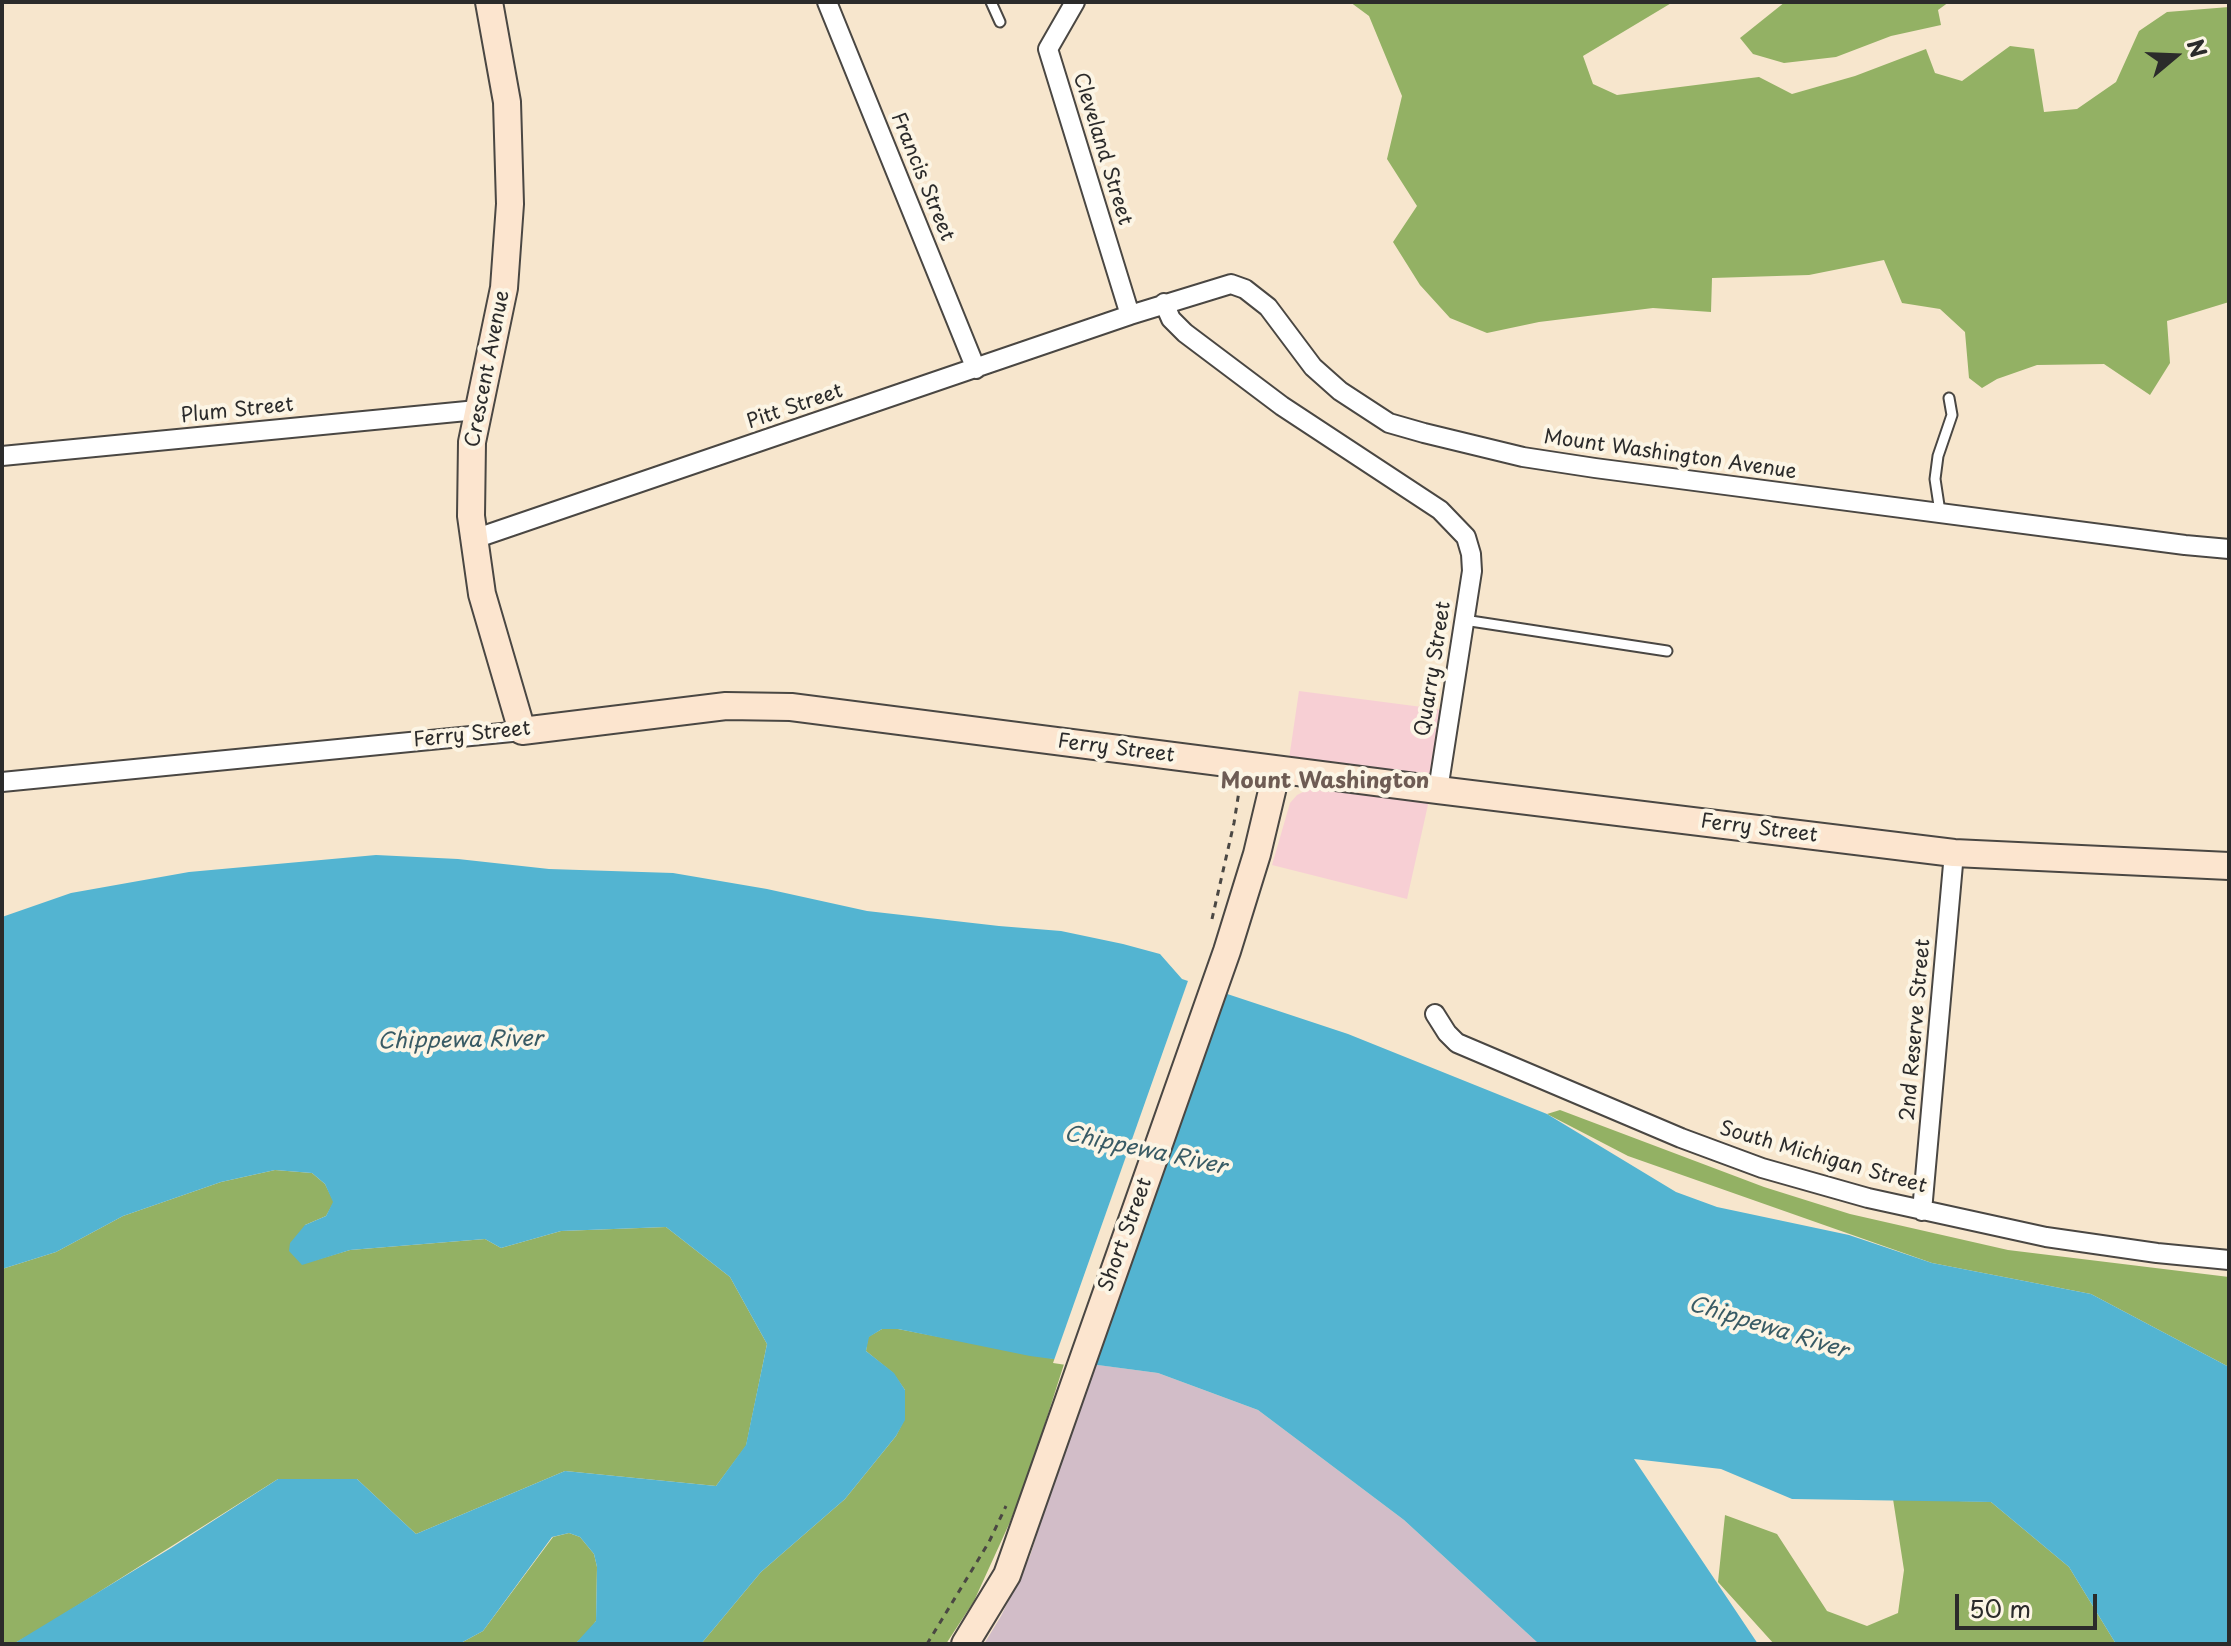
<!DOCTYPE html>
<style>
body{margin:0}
#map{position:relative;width:2231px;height:1646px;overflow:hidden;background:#f7e6cd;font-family:"Playpen Sans",sans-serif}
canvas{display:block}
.frame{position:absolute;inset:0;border:4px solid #2b2b2b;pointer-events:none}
.north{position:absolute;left:2135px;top:16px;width:80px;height:80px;-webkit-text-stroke:6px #fcf5e5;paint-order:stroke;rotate:71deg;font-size:22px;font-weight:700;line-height:32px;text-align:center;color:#2b2b2b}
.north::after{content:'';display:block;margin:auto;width:28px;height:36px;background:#2b2b2b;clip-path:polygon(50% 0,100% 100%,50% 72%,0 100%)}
.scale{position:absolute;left:1955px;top:1594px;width:142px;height:36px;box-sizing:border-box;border:4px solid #2b2b2b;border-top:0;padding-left:10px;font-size:24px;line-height:28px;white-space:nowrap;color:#2b2b2b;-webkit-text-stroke:6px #fcf5e5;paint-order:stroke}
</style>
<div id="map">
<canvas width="2231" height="1646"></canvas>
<div class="frame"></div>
<div class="north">N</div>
<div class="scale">50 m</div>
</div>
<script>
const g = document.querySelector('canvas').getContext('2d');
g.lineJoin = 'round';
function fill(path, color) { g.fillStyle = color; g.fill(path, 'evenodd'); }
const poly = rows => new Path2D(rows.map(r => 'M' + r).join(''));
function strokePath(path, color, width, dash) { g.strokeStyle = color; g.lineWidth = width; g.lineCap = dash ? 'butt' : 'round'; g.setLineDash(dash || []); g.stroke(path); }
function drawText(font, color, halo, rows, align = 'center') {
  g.font = font + ' "Playpen Sans",sans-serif'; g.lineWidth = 8; g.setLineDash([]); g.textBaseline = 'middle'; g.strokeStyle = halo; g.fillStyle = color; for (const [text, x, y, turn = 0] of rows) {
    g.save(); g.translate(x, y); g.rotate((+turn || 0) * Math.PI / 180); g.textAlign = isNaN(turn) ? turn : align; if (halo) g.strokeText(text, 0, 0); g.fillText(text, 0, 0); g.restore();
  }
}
fill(poly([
 [1299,691,1445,710,1433,773,1425,775,1289,759],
 [1315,786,1429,800,1407,899,1272,865,1290,803,1297,795]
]), '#f7cfd4');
fill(poly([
 [1091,1364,1158,1373,1258,1410,1404,1520,1539,1644,984,1644,1001,1616,1030,1556]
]), '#d2bdc8');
fill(poly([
 [1350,2,1673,2,1583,56,1593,84,1617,95,1759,77,1792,94,1855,76,1926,49,1935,73,1962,81,2010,46,2034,49,2044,112,2077,109,2116,82,2139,31,2167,12,2229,7,2229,302,2167,321,2170,363,2150,395,2104,364,2037,365,1997,379,1982,388,1969,378,1965,332,1940,309,1902,303,1884,260,1809,275,1712,278,1711,312,1653,308,1539,322,1487,333,1450,318,1420,285,1393,242,1417,206,1387,159,1402,96,1369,16],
 [1785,2,1949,2,1938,10,1941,25,1891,36,1836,57,1784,63,1753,54,1740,38],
 [1560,1110,1764,1187,1850,1214,2008,1250,2229,1277,2229,1367,2091,1294,1932,1263,1628,1156,1547,1114],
 [275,1170,312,1173,325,1184,334,1202,326,1216,305,1225,302,1264,350,1250,485,1239,501,1248,561,1231,666,1227,730,1277,767,1344,746,1446,716,1486,565,1471,416,1534,357,1479,278,1479,37,1631,13,1644,2,1644,2,1269,56,1252,123,1216,221,1182],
 [882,1329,898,1329,1065,1361,1032,1464,1010,1522,974,1601,946,1644,701,1644,761,1572,845,1499,896,1436,904,1420,905,1390,893,1373,866,1351,868,1337],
 [1893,1499,1991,1502,2069,1567,2116,1644,1774,1644,1718,1582,1725,1515,1777,1534,1827,1611,1867,1626,1898,1613,1904,1570],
 [569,1533,580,1537,594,1554,597,1567,596,1621,587,1633,575,1644,459,1644,483,1631,553,1537]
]), '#93b164');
fill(poly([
 [376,855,458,859,549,869,673,873,767,889,867,911,999,926,1061,931,1123,944,1160,954,1182,979,1348,1034,1547,1114,1676,1192,1717,1207,1849,1235,1932,1263,2091,1294,2229,1367,2229,1644,2116,1644,2069,1567,1991,1502,1792,1499,1721,1469,1634,1459,1758,1644,1539,1644,1404,1520,1258,1410,1158,1373,1030,1356,898,1329,882,1329,869,1337,866,1351,894,1373,905,1390,905,1420,896,1436,845,1499,761,1572,701,1644,575,1644,596,1621,597,1567,594,1554,580,1537,569,1533,552,1537,483,1631,459,1644,13,1644,171,1548,278,1479,357,1479,416,1534,565,1471,716,1486,746,1445,767,1344,730,1277,666,1227,561,1231,501,1248,485,1239,350,1250,302,1265,289,1251,290,1243,305,1225,326,1216,333,1202,325,1184,312,1173,275,1170,221,1182,123,1216,56,1252,2,1269,2,917,71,893,189,872]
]), '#53b4d1');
fill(poly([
 [1189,978,1225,991,1093,1369,1053,1363]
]), '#f7e6cd');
const lane = poly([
 [991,2,1000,22],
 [1940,512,1935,479,1938,456,1952,415,1949,398],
 [1464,620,1667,651]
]);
const street = poly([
 [827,2,976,369],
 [1075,2,1048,49,1130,315],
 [1164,303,1171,319,1185,333,1282,406,1440,510,1466,537,1471,554,1472,571,1438,790],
 [2,456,477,410],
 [474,539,1130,315,1231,284,1245,289,1268,307,1313,367,1340,391,1389,423,1424,433,1523,457,1595,468,2185,545,2229,549],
 [2,782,522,731],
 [1435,1014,1447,1033,1457,1043,1681,1138,1762,1168,1868,1198,2046,1237,2157,1253,2229,1260],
 [1922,1211,1954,853]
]);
const secondary = poly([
 [489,2,507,102,510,204,504,288,472,442,471,516,482,594,522,731,726,706,791,707,1438,790,1954,853,2229,866],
 [965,1644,1007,1575,1227,951,1257,854,1277,770]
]);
strokePath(lane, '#4a4743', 13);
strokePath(street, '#4a4743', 22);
strokePath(secondary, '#4a4743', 30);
strokePath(poly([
 [1212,919,1234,823,1240,785],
 [927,1644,989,1542,1006,1506]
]), '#4a4743', 3, [6, 6]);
strokePath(lane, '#fff', 9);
strokePath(street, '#fff', 18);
strokePath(secondary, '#fce5cf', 26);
drawText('20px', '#2b2b2b', '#fcf5e5', [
 ["Cleveland Street",1102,149,73],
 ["Francis Street",922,177,68],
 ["Crescent Avenue",488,369,-79],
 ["Pitt Street",795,407,-19],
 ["Plum Street",237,411,-6],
 ["Mount Washington Avenue",1670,455,8],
 ["Quarry Street",1434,669,-81],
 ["Ferry Street",472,735,-6],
 ["Ferry Street",1116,749,7],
 ["Ferry Street",1759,829,7],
 ["2nd Reserve Street",1916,1030,-85],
 ["South Michigan Street",1823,1158,16],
 ["Short Street",1126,1235,-70]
]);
drawText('bold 22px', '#6e5c54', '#fcf5e5', [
 ["Mount Washington",1325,782]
]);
drawText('italic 22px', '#395b65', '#fcf5e5', [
 ["Chippewa River",460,1041,-1],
 ["Chippewa River",1145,1151,12],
 ["Chippewa River",1768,1328,17]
]);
</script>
